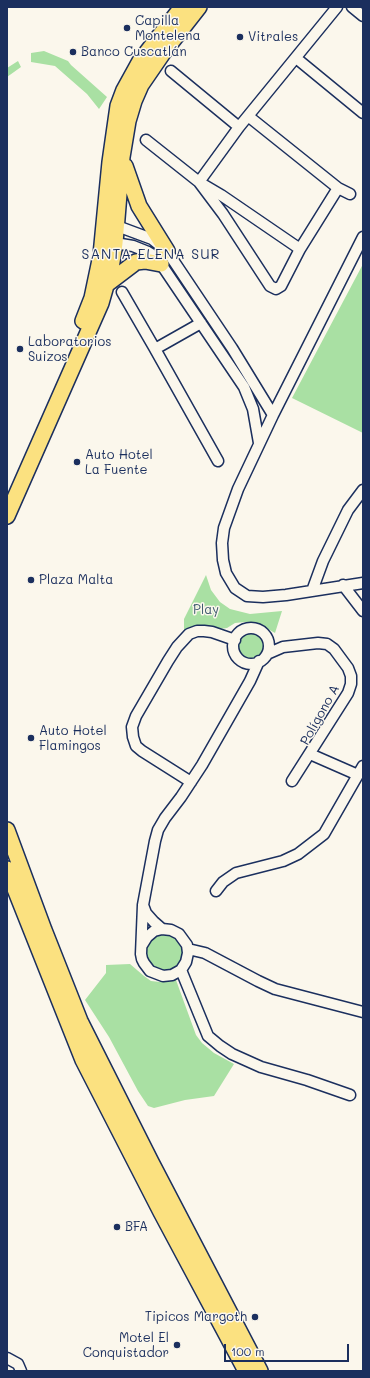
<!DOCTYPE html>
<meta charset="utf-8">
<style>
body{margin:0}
#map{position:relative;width:370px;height:1378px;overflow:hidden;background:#fbf7ec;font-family:Mali,sans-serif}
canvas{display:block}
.frame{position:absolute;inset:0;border:8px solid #1b2f5e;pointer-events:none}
.scale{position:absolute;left:224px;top:1344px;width:125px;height:18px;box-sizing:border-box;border:2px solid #1b2f5e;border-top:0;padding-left:5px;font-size:12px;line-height:14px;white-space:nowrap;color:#1b2f5e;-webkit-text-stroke:3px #fbf7ec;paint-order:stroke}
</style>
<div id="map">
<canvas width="370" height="1378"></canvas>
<div class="frame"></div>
<div class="scale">100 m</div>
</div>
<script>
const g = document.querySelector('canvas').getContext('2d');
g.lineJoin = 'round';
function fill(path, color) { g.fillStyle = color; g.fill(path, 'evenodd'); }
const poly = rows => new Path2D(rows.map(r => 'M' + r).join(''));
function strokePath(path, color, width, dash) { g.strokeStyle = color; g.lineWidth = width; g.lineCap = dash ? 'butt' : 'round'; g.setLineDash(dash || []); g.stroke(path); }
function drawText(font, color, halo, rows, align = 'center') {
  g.font = font + ' Mali,sans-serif'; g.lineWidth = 3; g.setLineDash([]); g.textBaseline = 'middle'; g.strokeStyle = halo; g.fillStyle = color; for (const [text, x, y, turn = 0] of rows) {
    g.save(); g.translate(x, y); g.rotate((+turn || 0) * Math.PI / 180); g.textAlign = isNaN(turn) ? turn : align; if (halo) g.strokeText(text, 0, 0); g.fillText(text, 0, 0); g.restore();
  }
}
fill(poly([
 [44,51,68,61,71,65,107,97,99,109,87,94,55,66,31,62,31,53],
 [18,61,21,67,7,77,7,68],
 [363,264,363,433,292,398],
 [206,575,211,590,220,602,230,609,250,614,282,611,275,633,257,623,245,622,235,623,227,628,220,629,203,626,184,630,184,619],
 '237 646a14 14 0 1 1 28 0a14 14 0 1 1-28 0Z',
 '146 952a19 19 0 1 1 38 0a19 19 0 1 1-38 0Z',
 [130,964,144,976,151,981,160,982,170,980,176,980,196,1035,202,1043,214,1053,234,1064,214,1096,185,1100,154,1108,148,1106,138,1091,109,1037,85,1000,106,973,106,965]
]), '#a9e0a3');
const minor = poly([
 [352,7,363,16],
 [296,58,363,113],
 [171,71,239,127],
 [248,116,338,188,350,194],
 [146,140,199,182,221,195,300,249],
 [199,182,223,214,270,286,276,289,281,286,300,249,338,188],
 [199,182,239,127,337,7],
 [117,226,152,239,167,251,232,348,273,415],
 [363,237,273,415,238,489,224,528,222,543,223,560,226,573,235,588,247,596,263,597,286,595,363,583],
 [115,243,133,246,148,252,153,255,161,264,244,387,253,409,259,443],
 [122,292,155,349],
 [201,323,155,349,218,461],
 [343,585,363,611],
 [312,591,323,561,348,510,363,490],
 '233 646a18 18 0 1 1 36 0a18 18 0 1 1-36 0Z',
 [267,654,283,647,318,643,327,644,334,649,348,668,351,676,351,684,348,693,292,781],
 [310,754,358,775],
 [191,782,142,751,136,746,133,737,132,727,136,716,168,661,177,647,189,634,197,631,204,631,212,632,235,640],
 [216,891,223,882,236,873,283,861,298,854,324,834,363,766],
 [143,905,146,913,154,922,162,929],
 [142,945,147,937,154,931,162,929,171,930,179,934,187,945,188,953,186,962,181,970,172,975,163,976,150,971,144,963,142,959,141,954,143,905,155,841,158,830,165,818,181,797,202,765,250,681,259,661],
 [188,949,205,953,258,981,275,989,363,1012],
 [181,970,208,1036,220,1046,232,1054,261,1067,307,1080,350,1095],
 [7,1358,18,1364,21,1371]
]);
const highway = poly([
 [125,166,139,206,167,251],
 [107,284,136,262,145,261,161,264],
 [83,321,92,298,101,255,110,162,118,106,124,90,140,61,182,7],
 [7,516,101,303,111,268,115,243,122,157,128,121,134,101,141,85,163,53,199,7],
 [7,830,44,930,80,1021,151,1162,260,1371],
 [7,869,83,1060,161,1212,246,1371]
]);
strokePath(minor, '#1b2f5e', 13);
strokePath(highway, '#1b2f5e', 18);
strokePath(minor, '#fbf7ec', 10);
strokePath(highway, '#fbe180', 15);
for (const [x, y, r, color] of [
 [127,28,4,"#1b2f5e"],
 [240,37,4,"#1b2f5e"],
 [73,52,4,"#1b2f5e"],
 [20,349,4,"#1b2f5e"],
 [77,462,4,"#1b2f5e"],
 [31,580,4,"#1b2f5e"],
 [31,738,4,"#1b2f5e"],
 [117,1227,4,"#1b2f5e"],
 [255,1317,4,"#1b2f5e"],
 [177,1345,4,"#1b2f5e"]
]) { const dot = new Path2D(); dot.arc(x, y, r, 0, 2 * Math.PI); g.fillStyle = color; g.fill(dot); strokePath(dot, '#fbf7ec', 1.5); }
drawText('13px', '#1b2f5e', '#fbf7ec', [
 ["Capilla",135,21],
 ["Montelena",135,36],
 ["Vitrales",248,37],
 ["Banco Cuscatlán",81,52],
 ["Laboratorios",28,342],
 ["Suizos",28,357],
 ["Auto Hotel",85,455],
 ["La Fuente",85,470],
 ["Plaza Malta",39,580],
 ["Auto Hotel",39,731],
 ["Flamingos",39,746],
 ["BFA",125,1227],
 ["Tipicos Margoth",247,1317,"right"],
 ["Motel El",169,1338,"right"],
 ["Conquistador",169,1353,"right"]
], 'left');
drawText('13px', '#3e5b6f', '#fbf7ec', [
 ["Play",206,610]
]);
drawText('13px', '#1b2f5e', '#fbf7ec', [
 ["Polígono A",320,715,-61]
]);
g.letterSpacing = '1px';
drawText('14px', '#1b2f5e', '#fbf7ec', [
 ["SANTA ELENA SUR",151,255]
]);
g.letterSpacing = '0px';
</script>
